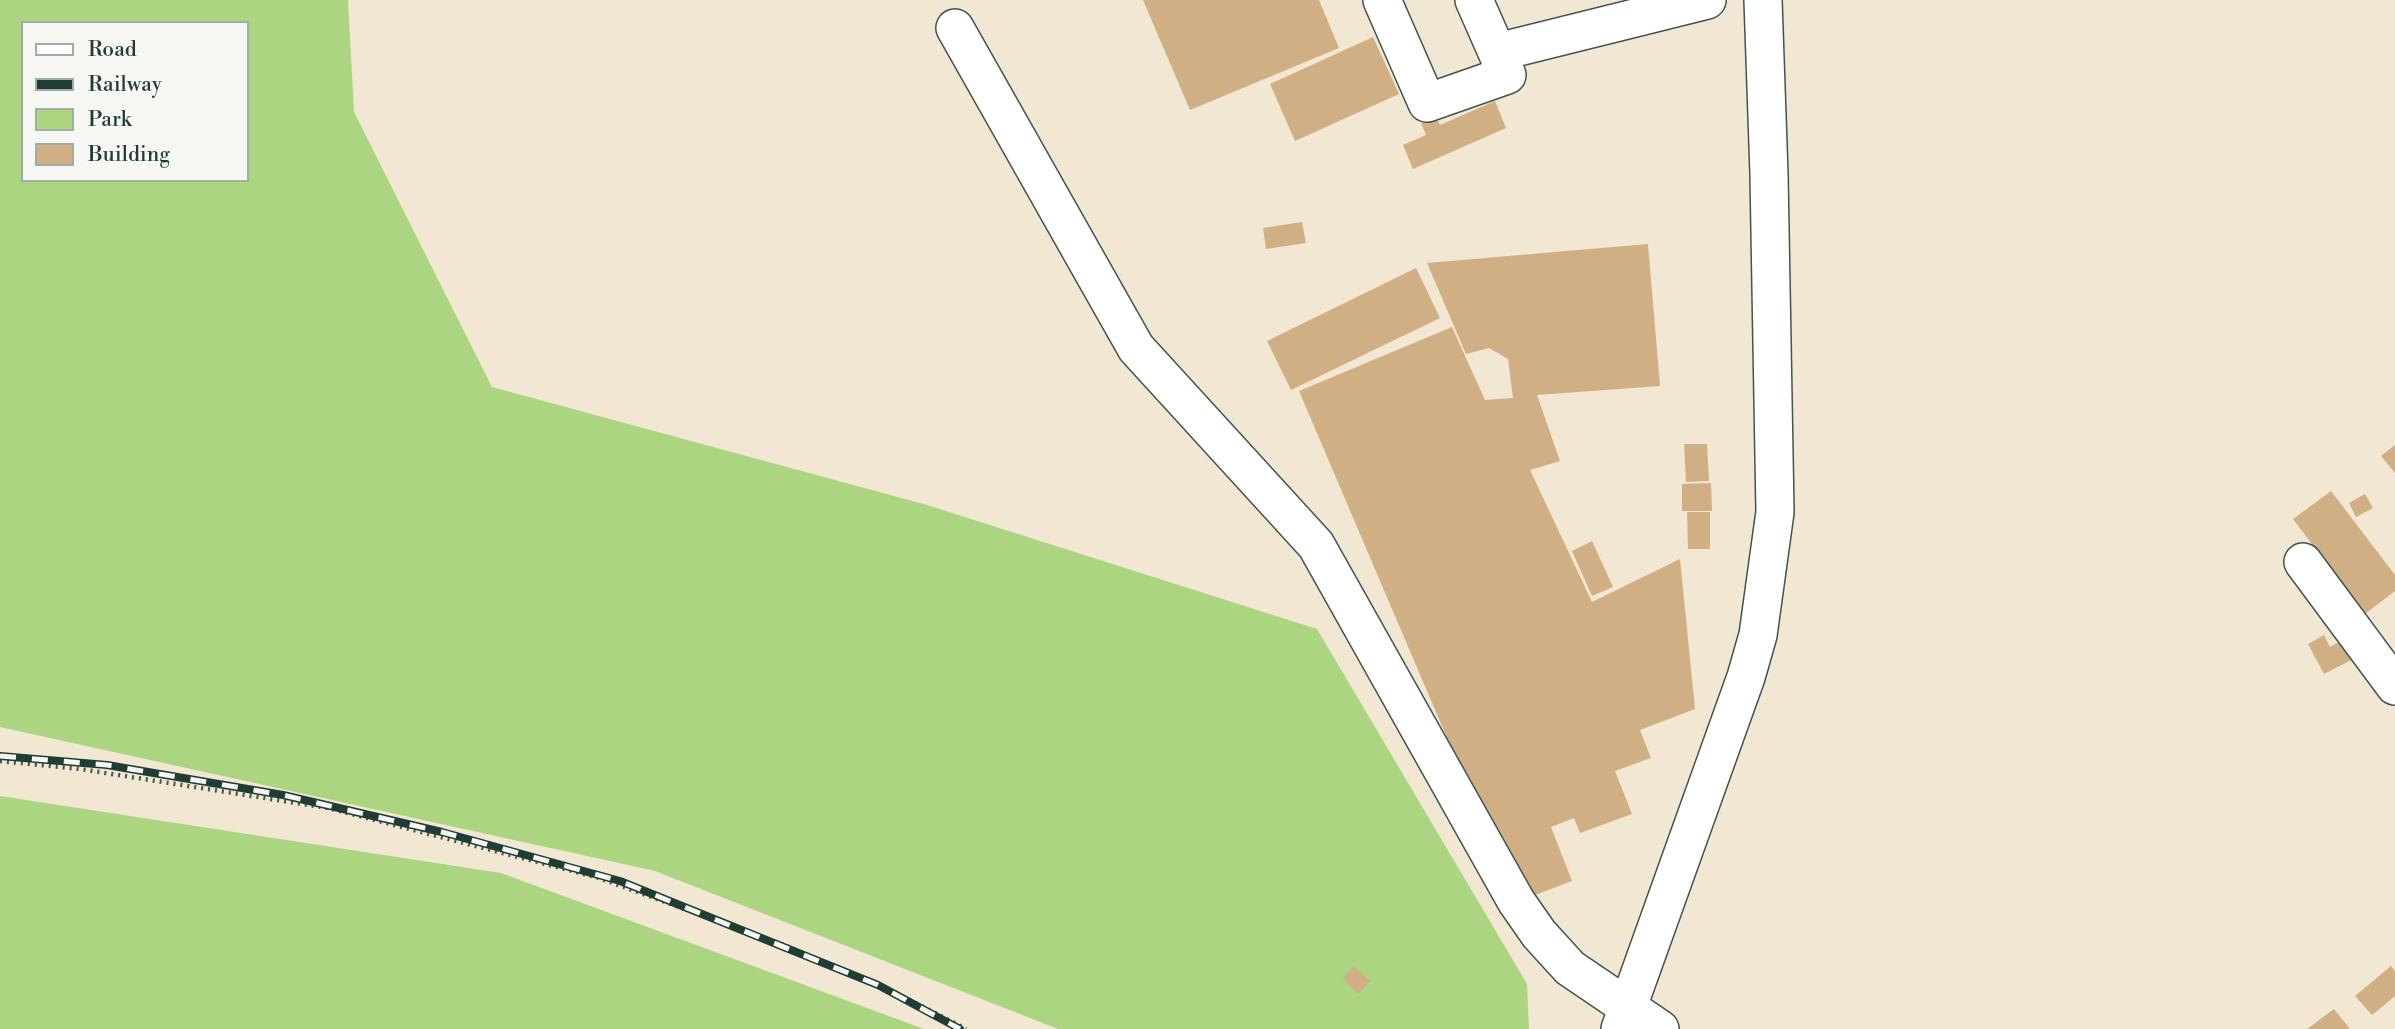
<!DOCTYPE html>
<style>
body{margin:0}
#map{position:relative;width:2395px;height:1029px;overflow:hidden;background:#f2e7d2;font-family:"Libre Bodoni",serif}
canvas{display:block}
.legend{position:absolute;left:21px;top:21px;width:228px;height:161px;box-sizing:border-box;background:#f6f6f2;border:2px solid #a0aca6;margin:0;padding:9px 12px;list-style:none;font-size:21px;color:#1f3d34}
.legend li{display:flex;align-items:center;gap:14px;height:35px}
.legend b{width:35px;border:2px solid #a0aca6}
</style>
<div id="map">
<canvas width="2395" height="1029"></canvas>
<ul class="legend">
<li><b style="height:9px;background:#fff"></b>Road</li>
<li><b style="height:9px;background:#1f3d34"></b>Railway</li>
<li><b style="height:19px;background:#abd581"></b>Park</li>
<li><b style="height:19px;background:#d0af84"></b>Building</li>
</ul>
</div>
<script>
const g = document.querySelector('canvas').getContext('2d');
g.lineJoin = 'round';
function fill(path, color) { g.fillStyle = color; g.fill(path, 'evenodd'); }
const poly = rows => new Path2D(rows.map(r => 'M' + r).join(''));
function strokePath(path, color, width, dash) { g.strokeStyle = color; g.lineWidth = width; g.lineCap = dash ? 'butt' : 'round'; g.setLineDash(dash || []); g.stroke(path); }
fill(poly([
 [0,0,348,0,354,112,492,387,927,505,1317,629,1527,984,1529,1029,1058,1029,655,871,0,727],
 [23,23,247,23,247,180,23,180],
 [0,796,501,873,924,1029,0,1029]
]), '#abd581');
fill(poly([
 [1143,0,1319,0,1339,48,1190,110],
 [1373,37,1399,94,1295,141,1270,84],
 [1495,101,1506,128,1413,169,1403,145,1426,135,1421,123,1436,117,1440,125],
 [1302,222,1306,243,1266,249,1263,228],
 [1648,244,1660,386,1537,395,1560,461,1530,470,1592,602,1680,559,1695,709,1640,730,1651,758,1615,771,1632,814,1580,833,1574,818,1551,827,1572,881,1517,902,1299,391,1452,327,1485,400,1513,398,1508,359,1489,348,1466,354,1427,263],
 [1416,268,1440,318,1291,390,1267,341],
 [1684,444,1707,444,1709,481,1686,482],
 [2395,445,2395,473,2381,456],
 [1711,483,1712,511,1682,511,1682,484],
 [2331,491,2395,575,2395,591,2365,614,2293,519],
 [2365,494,2373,508,2356,517,2349,503],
 [1687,512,1710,512,1710,549,1688,549],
 [1592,541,1613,587,1592,596,1572,551],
 [2324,635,2330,647,2346,638,2357,657,2324,674,2308,644],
 [1354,966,1370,981,1358,994,1343,979],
 [2391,966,2395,971,2395,996,2372,1015,2355,996],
 [2334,1009,2350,1029,2307,1029]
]), '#d0af84');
const minor = poly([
 [1382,0,1427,103,1507,75,1474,0],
 [955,28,1136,348,1316,545,1516,901,1539,934,1570,968,1660,1029],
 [1498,52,1707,0],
 [2303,562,2395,686],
 [1620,1029,1746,677,1758,635,1775,512,1769,174,1763,0]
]);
strokePath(minor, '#3f564c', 40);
strokePath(poly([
 [0,761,80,769,328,808,599,878,784,945,898,994,966,1029]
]), '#3f564c', 4.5, [2, 5]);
strokePath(minor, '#fff', 37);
const rail = poly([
 [0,756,107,765,283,795,442,832,620,881,878,985,960,1029]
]);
strokePath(rail, '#1f3d34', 8);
strokePath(rail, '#f6f6f2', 5, [16]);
</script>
